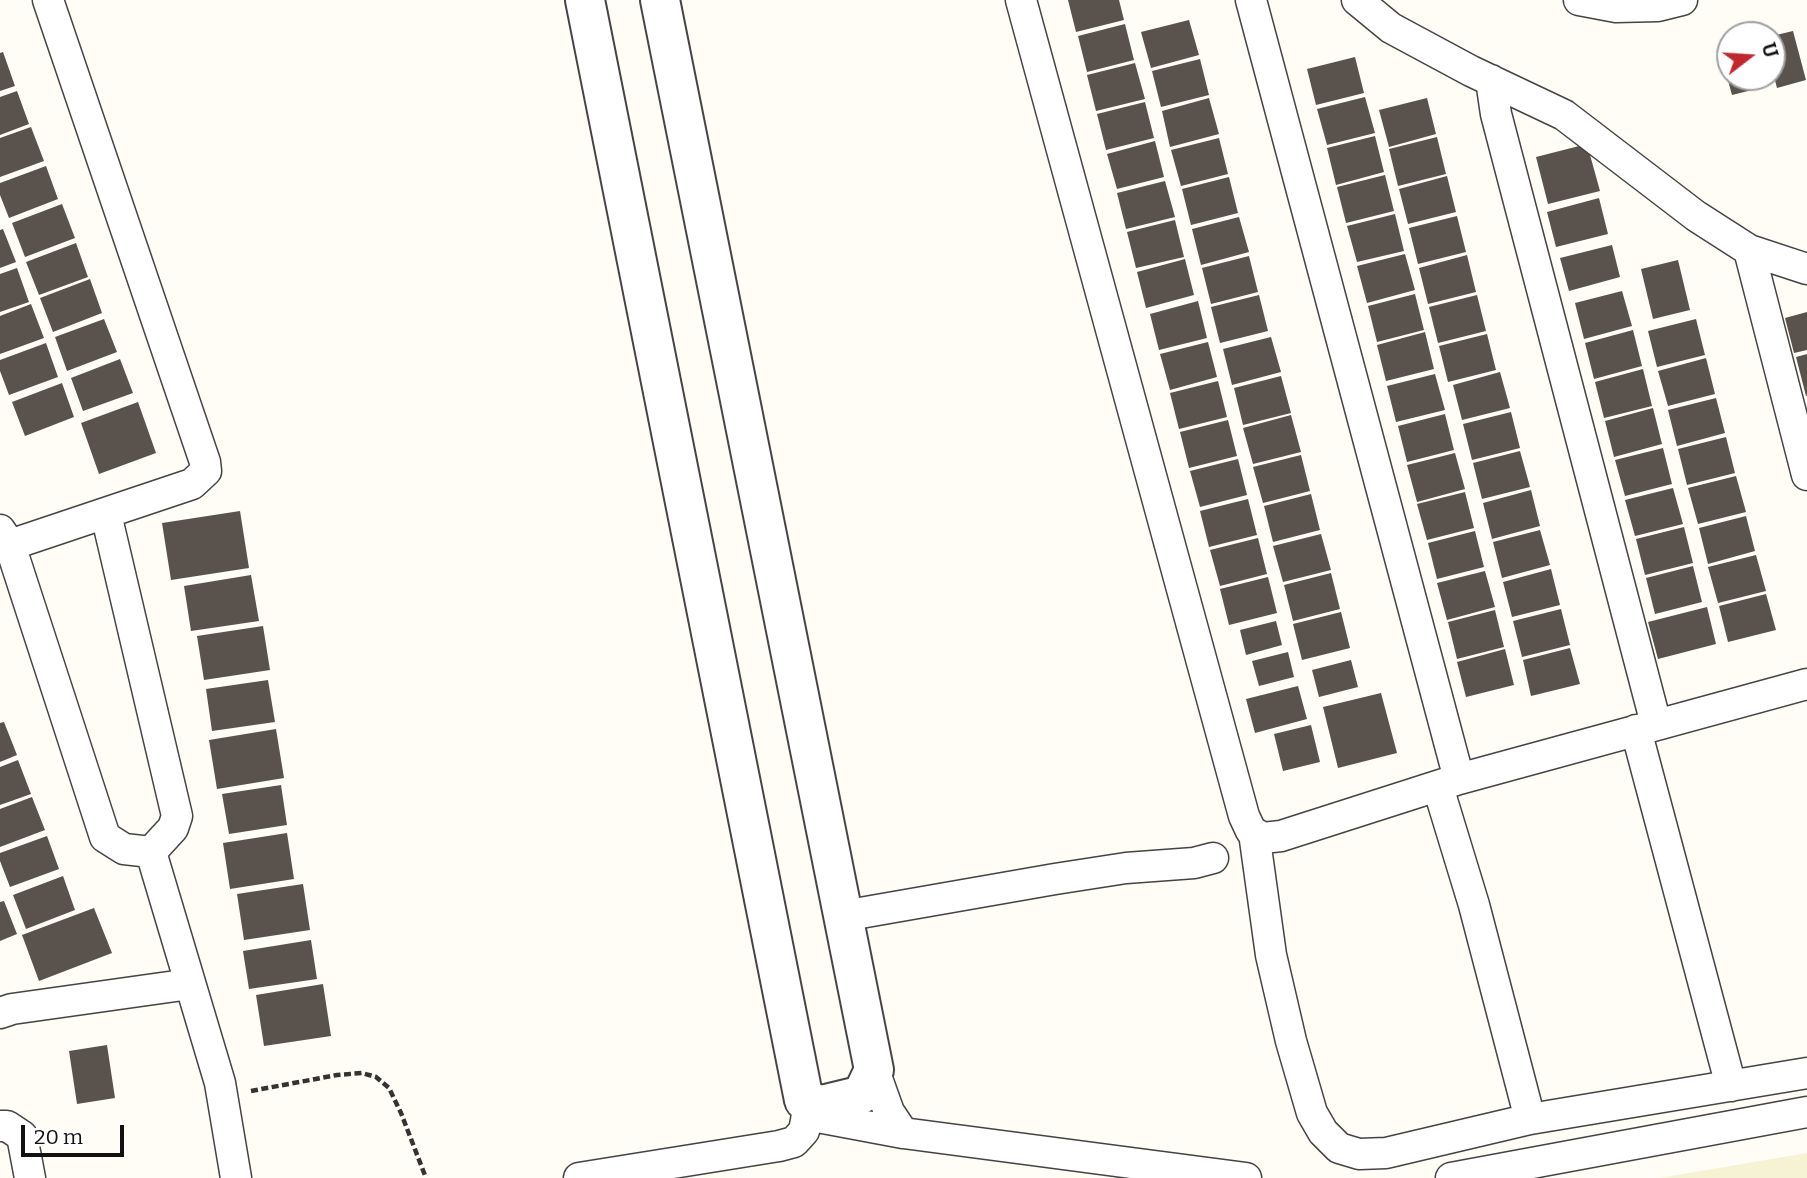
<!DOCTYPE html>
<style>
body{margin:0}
#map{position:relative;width:1807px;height:1178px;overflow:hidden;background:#fffdf5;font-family:Bitter,serif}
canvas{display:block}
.north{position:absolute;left:1716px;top:21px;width:70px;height:70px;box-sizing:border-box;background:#fff;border:2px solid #a0a0a0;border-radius:50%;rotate:73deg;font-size:19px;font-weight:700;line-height:28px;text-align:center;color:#111}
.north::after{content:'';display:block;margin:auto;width:24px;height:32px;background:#c4262e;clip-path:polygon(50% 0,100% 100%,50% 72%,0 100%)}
.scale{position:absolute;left:21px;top:1125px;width:103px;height:32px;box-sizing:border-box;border:4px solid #111;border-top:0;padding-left:9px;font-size:21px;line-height:24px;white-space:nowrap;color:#111;-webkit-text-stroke:5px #fff;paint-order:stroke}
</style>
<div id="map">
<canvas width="1807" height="1178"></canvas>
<div class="north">U</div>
<div class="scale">20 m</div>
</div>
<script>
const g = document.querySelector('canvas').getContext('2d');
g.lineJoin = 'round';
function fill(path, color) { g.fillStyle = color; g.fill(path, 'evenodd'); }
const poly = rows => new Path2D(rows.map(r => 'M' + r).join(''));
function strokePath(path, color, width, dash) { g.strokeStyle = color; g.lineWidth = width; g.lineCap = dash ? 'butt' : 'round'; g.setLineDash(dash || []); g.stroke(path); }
fill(poly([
 [1807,1153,1807,1178,1659,1178]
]), '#f6f3d4');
fill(poly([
 [1068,0,1119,0,1124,20,1076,32],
 [1189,20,1199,55,1151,68,1141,32],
 [1125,24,1134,60,1087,72,1078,36],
 [1793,31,1806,80,1777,88,1772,69,1772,36],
 [3,52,15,86,0,91,0,53],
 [1730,53,1730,77,1761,77,1764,87,1732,95,1721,55],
 [1355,57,1364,93,1316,105,1307,69],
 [1200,59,1209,95,1161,107,1152,71],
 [1135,63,1145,99,1096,111,1087,75],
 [17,91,29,124,0,135,0,97],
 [1365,97,1375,133,1327,145,1317,109],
 [1209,98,1219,134,1170,147,1162,111],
 [1427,98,1436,134,1389,147,1379,110],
 [1145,102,1154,138,1106,150,1097,114],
 [31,127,44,161,0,177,0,138],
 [1375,136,1384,172,1336,185,1327,148],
 [1437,137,1446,174,1398,186,1389,149],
 [1219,138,1228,174,1181,186,1171,150],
 [1155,141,1164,177,1117,189,1107,154],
 [1587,144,1600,191,1548,204,1536,157],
 [46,166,58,199,9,218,0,195,0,183],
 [1385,175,1394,211,1346,223,1337,187],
 [1447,176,1456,212,1408,224,1399,189],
 [1229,177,1238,213,1191,225,1182,189],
 [1165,181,1175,217,1126,229,1117,193],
 [1599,198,1608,234,1556,247,1547,212],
 [62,204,75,238,25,257,12,223],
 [1395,214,1404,251,1357,262,1347,226],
 [1457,216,1466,252,1418,264,1409,228],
 [1239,217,1249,252,1201,265,1192,229],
 [1175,220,1184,257,1136,268,1127,232],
 [3,229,16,262,0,268,0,230],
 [76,243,88,277,39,295,26,262],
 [1612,245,1620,277,1569,291,1560,258],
 [1405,254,1415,290,1367,303,1357,266],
 [1467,255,1476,292,1428,304,1419,268],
 [1249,256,1258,292,1211,304,1202,268],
 [1185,259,1194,295,1146,308,1137,272],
 [1678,260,1690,310,1653,319,1641,269],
 [17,268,29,302,0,312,0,274],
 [90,279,102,313,53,332,40,298],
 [1622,291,1632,326,1584,339,1575,303],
 [1415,294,1424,330,1377,342,1368,306],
 [1259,295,1268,331,1220,343,1211,307],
 [1477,295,1486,331,1438,343,1429,307],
 [1198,301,1207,338,1159,350,1150,314],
 [31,304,44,338,0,354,0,316],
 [1807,312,1807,350,1794,353,1785,318],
 [104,319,117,352,67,371,55,337],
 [1696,319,1705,355,1657,367,1648,331],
 [1633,330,1642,366,1594,379,1585,343],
 [1425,332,1434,369,1386,381,1377,345],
 [1487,334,1496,370,1448,382,1439,346],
 [1271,337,1281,372,1232,385,1223,349],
 [1208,342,1217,377,1170,390,1160,354],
 [46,343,58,377,9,395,0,371,0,360],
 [1807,354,1807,396,1806,396,1796,357],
 [1706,358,1715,394,1668,406,1658,371],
 [120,359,133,393,83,411,71,378],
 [1643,369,1652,406,1604,418,1595,382],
 [1500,372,1510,408,1462,420,1453,385],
 [1435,374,1445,410,1396,422,1387,386],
 [1281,376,1291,413,1243,425,1234,388],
 [1218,381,1227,417,1179,429,1170,393],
 [62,383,74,417,25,436,12,402],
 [1716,398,1725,433,1677,446,1668,410],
 [138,402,156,453,99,474,81,423],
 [1653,408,1662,444,1614,457,1605,421],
 [1511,412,1520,448,1472,460,1463,424],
 [1445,414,1454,450,1407,462,1398,426],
 [1291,415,1301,452,1253,464,1243,428],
 [1228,420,1237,456,1189,468,1180,432],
 [1726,437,1735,473,1687,485,1678,449],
 [1663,448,1672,484,1625,496,1615,460],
 [1520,451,1530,487,1482,499,1473,463],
 [1455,453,1465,489,1417,502,1407,465],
 [1301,455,1310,491,1263,503,1253,467],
 [1238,459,1247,495,1200,507,1190,471],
 [1736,476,1746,512,1698,524,1688,488],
 [1673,488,1683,524,1635,536,1625,500],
 [1531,490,1540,526,1492,539,1483,503],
 [1465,492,1474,528,1427,540,1417,504],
 [1311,494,1320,530,1273,542,1264,506],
 [1248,499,1257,535,1209,547,1200,511],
 [240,511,249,568,171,580,162,523],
 [1746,516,1755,551,1708,564,1699,528],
 [1684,527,1693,563,1645,575,1636,539],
 [1540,530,1550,565,1502,578,1493,542],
 [1475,531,1484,567,1437,579,1428,543],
 [1321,534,1331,570,1283,582,1273,546],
 [1258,538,1267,574,1220,586,1210,550],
 [1756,555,1766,591,1718,603,1708,567],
 [1693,566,1702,602,1655,614,1646,578],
 [1551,569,1560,605,1512,617,1503,582],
 [1485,571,1495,607,1447,620,1437,583],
 [1331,573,1340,609,1293,621,1284,585],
 [251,575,259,621,191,631,184,586],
 [1268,577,1277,613,1229,625,1220,589],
 [1766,594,1776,630,1728,642,1719,606],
 [1707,607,1716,644,1658,659,1648,622],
 [1561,609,1570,645,1522,657,1513,621],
 [1495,610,1504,647,1457,659,1448,622],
 [1341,612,1350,648,1302,660,1293,624],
 [1276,621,1282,645,1246,655,1240,630],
 [263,626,270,670,204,680,197,636],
 [1570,648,1580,684,1531,696,1523,660],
 [1505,649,1514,685,1466,697,1457,662],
 [1288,652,1294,677,1259,686,1252,661],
 [1351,660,1358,687,1319,697,1312,670],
 [268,680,275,722,212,731,206,689],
 [1298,686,1307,719,1255,733,1246,699],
 [1381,693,1397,753,1338,768,1323,707],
 [4,722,17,755,0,762,0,723],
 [1311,725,1320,762,1283,771,1274,734],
 [276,729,284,778,217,789,209,740],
 [18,760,31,794,0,805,0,767],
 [281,785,287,825,229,834,222,794],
 [32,797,45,830,0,847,0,809],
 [287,833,294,879,230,889,223,843],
 [47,836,59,869,10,887,0,861,0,853],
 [63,876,75,910,26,929,13,895],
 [303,884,310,930,244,940,237,894],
 [4,901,17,934,0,941,0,902],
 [94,908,112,953,39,981,22,935],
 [311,940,317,979,249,989,243,951],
 [323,984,331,1036,264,1046,256,995],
 [107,1045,115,1098,77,1104,69,1051]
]), '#5a524d');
const minor = poly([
 [1021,0,1244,816,1251,831,1263,838,1281,836,1459,779,1807,684],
 [1251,0,1459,779],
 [1357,0,1391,28,1471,71,1564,115,1696,216,1749,250,1807,269],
 [1579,0,1616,7,1658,6,1682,0],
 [1491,80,1496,114,1656,724],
 [1749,250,1807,475],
 [106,514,177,816,173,828,151,852],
 [0,530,10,545,105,837,124,849,151,852],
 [10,545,192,484,206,471,205,462,48,0],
 [1636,730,1731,1086],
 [1438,787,1474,905,1530,1119],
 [1254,833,1271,955,1291,1041,1312,1113,1323,1132,1339,1148,1359,1154,1386,1153,1530,1119,1807,1073],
 [151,852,220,1083,236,1178],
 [843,916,1055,879,1126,868,1194,863,1213,858],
 [0,1013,12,1009,190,984],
 [874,1070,889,1112,903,1133,1246,1178],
 [807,1115,903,1133],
 [0,1126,7,1126,22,1136,30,1178],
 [579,1178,779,1146,794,1142,804,1131,807,1115,804,1100],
 [1451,1178,1807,1112]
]);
const tertiary = poly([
 [585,0,804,1100,822,1105,855,1097,863,1093,874,1070,660,0]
]);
strokePath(minor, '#444', 33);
strokePath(tertiary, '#444', 42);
strokePath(poly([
 [251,1091,337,1075,362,1073,376,1077,389,1088,401,1113,426,1178]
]), '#333', 4.5, [7, 3.5]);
strokePath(minor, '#fff', 30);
strokePath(tertiary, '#fff', 38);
</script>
